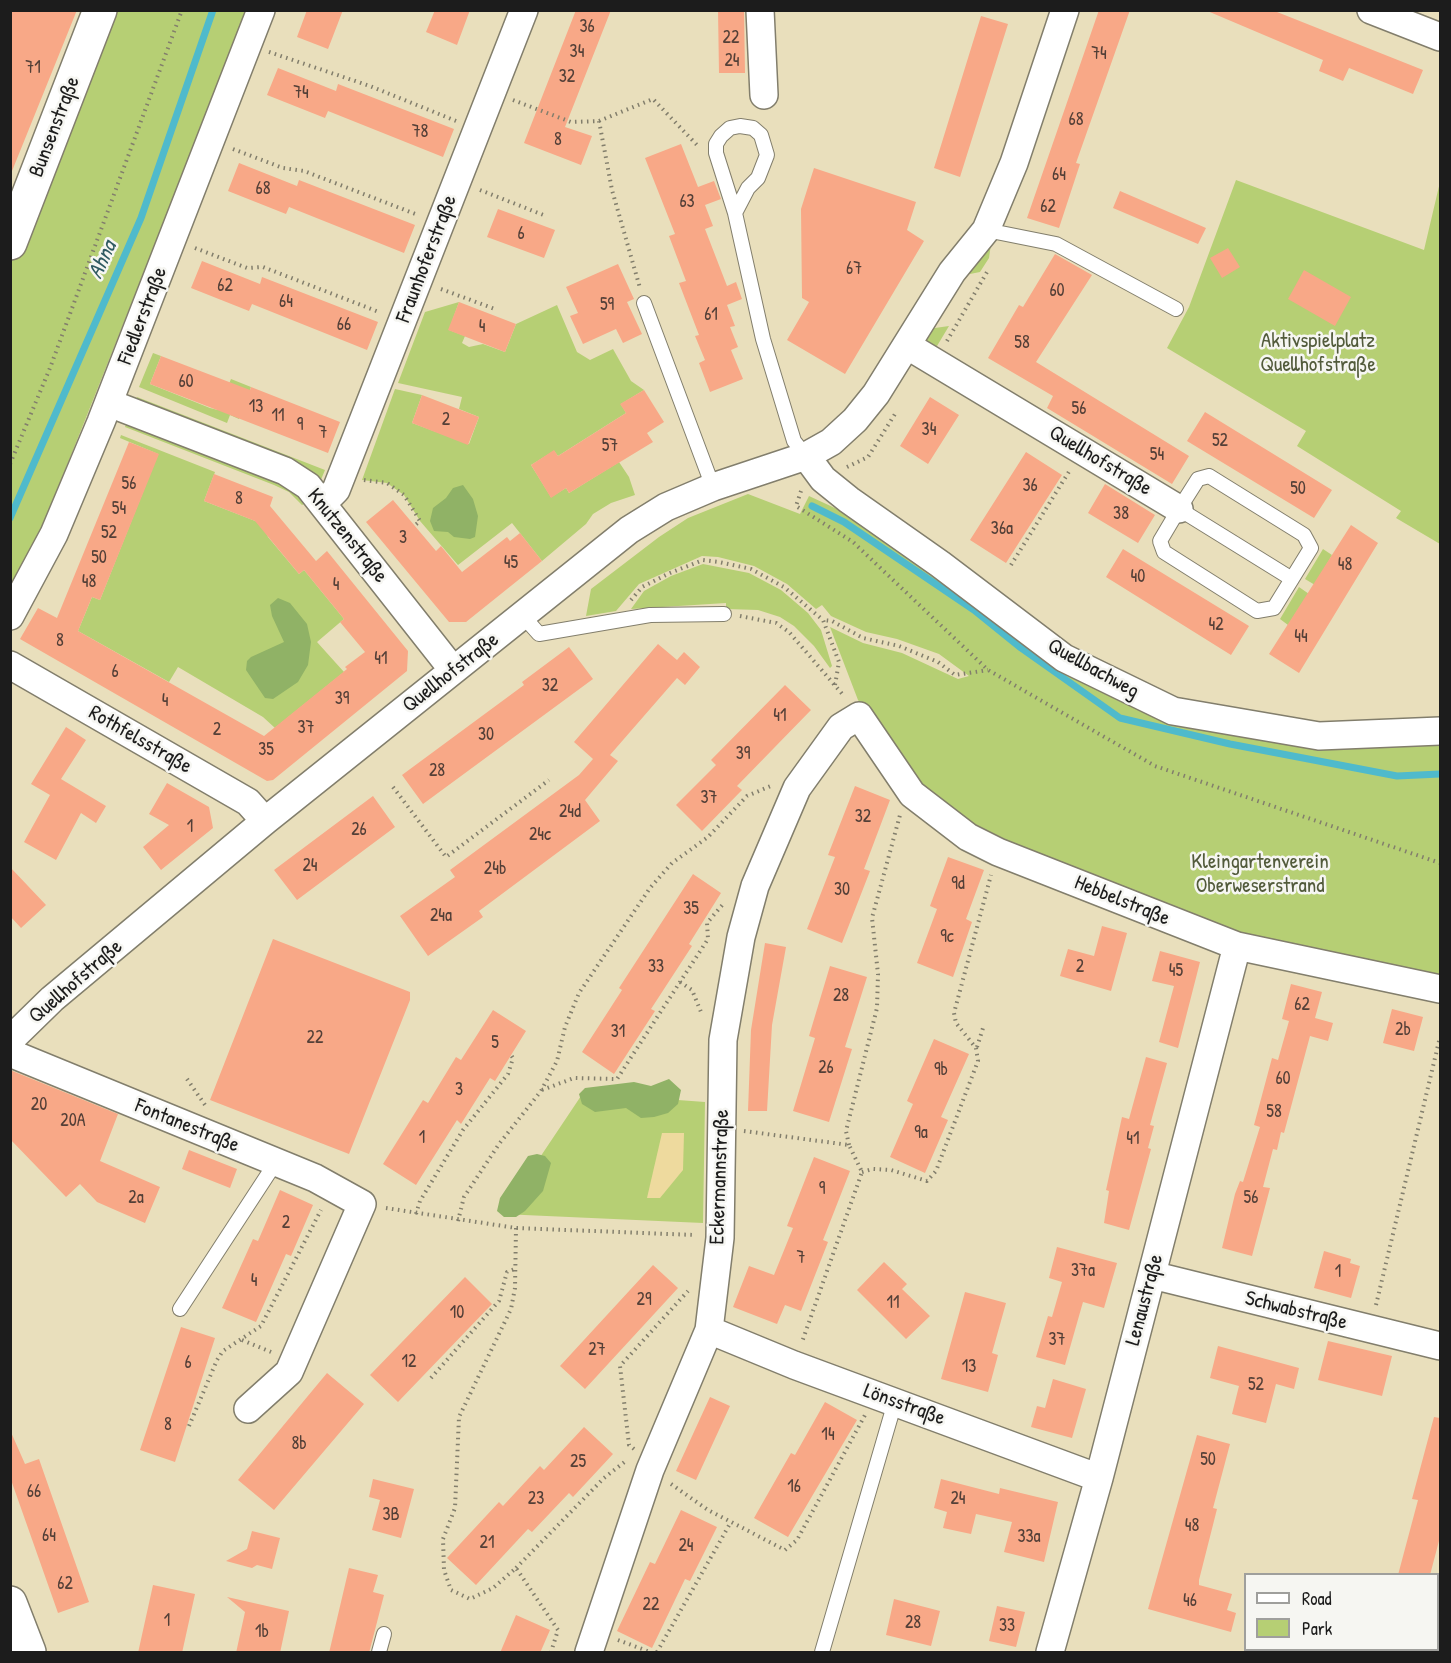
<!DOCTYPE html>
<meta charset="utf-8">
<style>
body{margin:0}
#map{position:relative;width:1451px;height:1663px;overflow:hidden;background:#e9dfbc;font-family:"Patrick Hand",sans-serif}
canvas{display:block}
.frame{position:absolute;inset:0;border:12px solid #1c1c1c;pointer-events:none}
.legend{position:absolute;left:1244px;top:1573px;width:195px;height:78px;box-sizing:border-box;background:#f6f6f2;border:2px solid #9f9f9c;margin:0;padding:8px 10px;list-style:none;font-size:18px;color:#1c1c1c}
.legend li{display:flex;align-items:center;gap:12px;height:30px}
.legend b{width:30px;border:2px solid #9f9f9c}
</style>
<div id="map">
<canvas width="1451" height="1663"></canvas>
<div class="frame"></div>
<ul class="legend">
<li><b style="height:8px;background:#fff"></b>Road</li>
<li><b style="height:16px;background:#b6cf74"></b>Park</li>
</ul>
</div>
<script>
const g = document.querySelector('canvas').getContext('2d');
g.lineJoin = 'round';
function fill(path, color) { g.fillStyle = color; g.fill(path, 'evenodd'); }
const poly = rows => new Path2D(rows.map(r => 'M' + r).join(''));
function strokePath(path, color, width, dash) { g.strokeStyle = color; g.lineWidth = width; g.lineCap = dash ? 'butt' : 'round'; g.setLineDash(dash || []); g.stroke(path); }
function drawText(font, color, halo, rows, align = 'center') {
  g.font = font + ' "Patrick Hand",sans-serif'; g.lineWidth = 5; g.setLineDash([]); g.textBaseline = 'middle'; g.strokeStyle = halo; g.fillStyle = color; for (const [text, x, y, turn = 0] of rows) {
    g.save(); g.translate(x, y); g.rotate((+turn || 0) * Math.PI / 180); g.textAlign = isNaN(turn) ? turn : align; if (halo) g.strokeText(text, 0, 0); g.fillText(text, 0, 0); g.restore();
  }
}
fill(poly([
 [110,11,248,11,42,528,10,590,11,262,68,123],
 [1236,180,1424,250,1440,182,1440,544,1396,518,1401,511,1297,446,1306,431,1167,348,1189,307],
 [991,244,989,258,980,272,960,276],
 [459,302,449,330,465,336,462,343,469,347,483,344,505,352,516,324,557,305,577,352,590,360,613,349,631,381,644,390,621,404,626,413,558,456,554,451,531,465,551,497,566,488,569,493,619,462,629,477,635,495,611,503,593,514,586,524,542,561,512,523,458,565,420,521,404,495,387,483,362,480,395,389,422,395,412,423,469,444,479,417,459,409,462,397,398,383,425,312],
 [949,326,934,351,924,342,928,329],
 [153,353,161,356,150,384,210,408,218,410,231,379,251,387,239,419,230,415,227,423,139,387],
 [137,397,325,470,320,482,134,402],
 [127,421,291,487,306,503,302,505,289,492,274,485,125,427],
 [121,435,215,472,204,501,263,524,268,537,299,574,304,570,344,619,317,642,344,672,275,728,263,717,178,667,169,682,78,631,92,597,100,600,158,454,120,438],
 [748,494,800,514,809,496,837,509,1175,721,1440,742,1440,978,1239,935,972,826,925,791,858,700,830,627,863,643,902,653,958,679,969,676,939,654,897,639,866,632,831,616,822,605,816,609,787,584,754,566,718,557,702,556,639,584,616,611,586,616,591,589,659,537,688,518],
 [1323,549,1332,555,1315,585,1305,579],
 [703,564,749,573,781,590,808,613,821,630,832,666,830,668,814,646,794,626,780,617,758,610,726,609,726,603,631,609,644,591,671,576],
 [1299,587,1309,594,1288,625,1280,619],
 [583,1093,705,1102,703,1223,502,1214]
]), '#b6cf74');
fill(poly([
 [463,485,473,499,478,516,475,537,470,539,454,537,448,532,434,531,430,521,433,508,446,498,453,488],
 [278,598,290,603,307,624,311,642,308,665,298,682,273,699,265,698,246,670,247,661,251,657,284,642,272,616,270,605],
 [669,1079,681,1090,678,1104,668,1113,654,1117,641,1118,626,1108,595,1112,582,1104,579,1094,585,1088,634,1082,651,1086],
 [537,1154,545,1156,551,1163,543,1191,525,1211,516,1217,504,1217,497,1211,500,1198,528,1156]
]), '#90b266');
fill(poly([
 [662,1133,684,1133,683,1170,660,1198,647,1198]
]), '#eeda9e');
strokePath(poly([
 [812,506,844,522,974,610,1021,648,1120,718,1230,744,1397,776,1440,774],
 [10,518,141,218,213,10]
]), '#4fbacc', 7);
fill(poly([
 [10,10,77,10,10,176],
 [307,10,343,10,328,49,297,37],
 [435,10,470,10,457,45,426,32],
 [576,10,611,10,565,127,592,136,581,165,524,143],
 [718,10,744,10,745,73,719,73],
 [1099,10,1130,10,1076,163,1080,164,1059,228,1027,218],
 [1205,10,1272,10,1423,70,1413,94,1349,68,1343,81,1319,71,1323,60],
 [981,16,1008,24,960,177,934,168],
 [278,68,336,91,338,84,454,129,443,157,328,111,325,118,267,95],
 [681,144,698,187,714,181,721,199,705,205,713,226,705,229,727,286,736,282,742,299,727,305,735,326,730,327,738,347,731,350,743,379,710,392,699,363,705,360,695,336,699,335,679,283,686,281,669,236,675,234,645,158],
 [239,163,297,186,299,180,415,225,404,253,289,207,286,214,228,191],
 [814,168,916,202,907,230,924,241,845,374,787,340,809,302,802,298,801,209],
 [1120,191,1206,228,1198,244,1113,208],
 [498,209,555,230,544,258,487,237],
 [1228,248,1240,267,1222,278,1210,258],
 [1055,254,1092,275,1036,362,1189,456,1172,484,1047,408,1053,396,988,358,1019,305,1023,307],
 [202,261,260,284,262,277,378,322,367,350,252,304,249,311,191,288],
 [618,264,634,299,627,302,642,334,623,343,616,329,583,344,570,316,578,313,566,287],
 [1304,270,1351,297,1335,326,1288,299],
 [459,302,516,324,505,352,448,330],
 [161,356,250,390,251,387,340,422,328,453,150,384],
 [644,390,664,422,647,433,653,442,569,493,566,488,551,498,531,465,554,450,558,456,626,413,620,404],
 [422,395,479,417,468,445,412,423],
 [930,397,959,415,928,464,900,446],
 [1205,412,1332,490,1314,518,1187,441],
 [129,442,159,454,100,600,92,597,78,631,264,736,347,669,345,667,365,652,340,622,344,619,304,570,299,574,255,521,204,501,214,474,273,497,270,506,316,561,327,551,408,651,407,671,273,780,267,781,20,639,38,608,57,618],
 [1026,452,1062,475,1006,563,970,540],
 [1105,484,1155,515,1138,543,1088,513],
 [393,500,436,551,441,546,462,572,507,537,510,541,520,533,542,561,466,622,449,622,366,522],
 [1351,525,1378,543,1299,673,1269,654],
 [1123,549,1249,626,1231,655,1106,577],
 [658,644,677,660,684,652,700,667,685,685,677,678,610,755,618,761,585,800,600,821,479,911,483,917,428,956,400,916,455,877,450,870,579,775,593,759,574,742],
 [569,647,593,679,423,804,402,775,524,685,522,682],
 [785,685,811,710,737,786,742,790,702,831,676,805,716,765,711,760],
 [66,727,86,740,61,779,106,806,96,823,81,813,56,860,24,842,50,795,31,784],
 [167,783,209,807,213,828,161,870,143,847,169,825,149,814],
 [855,786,890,800,864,869,870,871,842,943,807,929,835,857,828,855],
 [373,796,395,827,297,900,274,870],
 [948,857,984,870,966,919,972,922,953,977,917,963,937,909,930,906],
 [10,867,46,905,21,928,10,916],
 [693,874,721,893,689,944,692,946,651,1009,655,1011,614,1074,582,1052,622,990,619,988],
 [1102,926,1127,933,1111,991,1060,976,1068,949,1094,956],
 [273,939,410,992,410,1000,349,1154,210,1100],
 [765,943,786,947,772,1025,767,1111,748,1111,751,1030],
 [1160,951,1200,962,1178,1048,1159,1042,1174,986,1152,981],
 [830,966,867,977,845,1047,852,1049,829,1122,793,1111,815,1038,809,1036],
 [1291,984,1322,992,1315,1018,1333,1023,1328,1041,1310,1036,1284,1133,1281,1132,1277,1150,1273,1149,1263,1187,1270,1188,1252,1256,1222,1248,1235,1194,1240,1181,1243,1182,1260,1127,1254,1125,1272,1058,1278,1060,1289,1021,1282,1019],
 [1392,1009,1423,1017,1414,1051,1383,1043],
 [493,1010,526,1031,495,1081,490,1078,461,1124,457,1120,416,1185,383,1164,423,1100,428,1103,456,1057,461,1060],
 [934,1039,969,1054,941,1117,948,1120,925,1173,890,1157,913,1104,907,1101],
 [1146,1057,1167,1063,1150,1125,1154,1126,1148,1148,1151,1149,1129,1230,1104,1223,1109,1191,1106,1190,1122,1117,1129,1119],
 [10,1070,118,1114,100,1161,160,1187,145,1223,97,1202,80,1184,66,1197,10,1139],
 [189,1150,237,1169,230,1188,182,1169],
 [814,1157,850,1171,823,1240,828,1242,801,1311,785,1305,777,1324,733,1307,749,1266,774,1275,793,1228,787,1226],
 [280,1190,313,1205,291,1256,286,1254,256,1322,222,1308,253,1239,258,1241],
 [1057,1247,1117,1263,1104,1308,1083,1302,1065,1365,1036,1357,1048,1316,1052,1317,1062,1282,1049,1278],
 [1324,1251,1351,1259,1350,1263,1360,1266,1351,1298,1314,1288],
 [884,1262,907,1284,902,1289,930,1316,906,1339,857,1290],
 [653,1265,678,1288,585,1389,560,1366],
 [465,1277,492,1304,398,1402,370,1375],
 [965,1292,1006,1303,992,1353,998,1355,988,1392,941,1379],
 [181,1327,215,1338,175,1462,140,1450],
 [1328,1341,1392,1356,1382,1396,1318,1380],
 [1218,1346,1299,1368,1294,1389,1276,1384,1266,1423,1232,1414,1239,1386,1210,1378],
 [327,1373,364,1404,274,1510,238,1480],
 [1053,1379,1086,1389,1072,1438,1031,1427,1037,1406,1045,1408],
 [710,1397,730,1406,696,1480,676,1471],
 [825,1402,857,1420,788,1537,754,1518,791,1453,795,1455],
 [1434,1417,1440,1418,1440,1537,1430,1575,1398,1575,1418,1500,1412,1499],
 [584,1427,613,1454,573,1497,569,1493,532,1532,528,1529,476,1585,447,1558,499,1502,503,1506,540,1466,544,1470],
 [10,1430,25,1464,39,1459,89,1602,58,1613,10,1477],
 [1197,1435,1230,1444,1213,1508,1217,1509,1199,1580,1199,1585,1232,1594,1227,1610,1236,1613,1231,1632,1148,1609],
 [373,1479,414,1489,401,1538,372,1530,380,1500,369,1497],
 [941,1479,999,1494,1000,1488,1058,1502,1044,1562,1004,1552,1012,1522,976,1514,971,1534,943,1528,947,1512,934,1508],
 [681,1510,717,1527,690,1581,685,1579,652,1648,617,1631,650,1562,655,1564],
 [252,1531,280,1538,272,1569,257,1565,252,1568,226,1561,247,1549],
 [349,1568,378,1575,373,1592,384,1595,369,1653,329,1653],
 [153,1585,195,1594,182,1653,138,1653],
 [227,1597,289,1611,280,1653,236,1653,245,1612],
 [894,1599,940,1611,931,1646,886,1635],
 [997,1606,1025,1612,1016,1647,989,1641],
 [516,1615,550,1630,540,1653,500,1653]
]), '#f8a887');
const lane = poly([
 [735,213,748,188,758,178,767,155,761,135,753,128,740,126,730,128,721,136,716,144,716,153,735,213,763,339,794,441,806,456],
 [986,230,1056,244,1176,309],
 [644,303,713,487],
 [1209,476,1304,535,1311,548,1274,608,1257,611,1164,552,1160,541,1179,509,1198,479,1209,476],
 [1179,509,1292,579],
 [523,616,539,634,650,615,724,614],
 [180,1309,276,1162],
 [379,1652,384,1634],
 [822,1652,895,1402]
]);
const street = poly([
 [760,10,764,95],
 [1371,10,1440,37],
 [908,346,1179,509],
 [109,403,285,471,308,486,453,670],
 [806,456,823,479,849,500,940,564,1064,658,1173,711,1319,736,1440,731],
 [323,503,336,490,524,10],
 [10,616,54,534,101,422,261,10],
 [10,665,248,802,265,821],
 [10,1040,52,999,265,821,629,530,666,507,713,487,806,456,831,442,855,420,876,394,952,272,986,230,1014,163,1065,10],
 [10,1053,315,1178,362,1204,289,1372,248,1409],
 [1152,1275,1440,1346],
 [709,1330,794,1365,1099,1478],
 [1438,1612,1440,1600],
 [589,1652,650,1470,709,1330,720,1238,723,1040,741,937,755,886,797,788,841,727,859,716,912,794,968,837,998,852,1237,946,1440,989],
 [1050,1652,1099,1478,1237,946],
 [1427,1652,1428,1650]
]);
const secondary = poly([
 [10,243,100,10],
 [10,1603,29,1652]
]);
strokePath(lane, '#827e6c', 16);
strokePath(street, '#827e6c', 30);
strokePath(secondary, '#827e6c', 36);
strokePath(poly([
 [269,52,370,86,456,121],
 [513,100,571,122,599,121,653,99,697,145],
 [599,121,612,190,640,288],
 [233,149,283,168,304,171,418,215],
 [480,190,546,216],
 [195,248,247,268,263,267,379,312],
 [441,289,495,309],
 [947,341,987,272],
 [10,464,50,368,182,10],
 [847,467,868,457,895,414],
 [364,480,387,483,404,495,420,521,414,526],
 [801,491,796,506,853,542,988,670,1155,766,1440,863],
 [1011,565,1070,470],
 [631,600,642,587,670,573,703,560,719,562,751,569,784,587,823,620],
 [740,616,776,623,789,632,844,696],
 [835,685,839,662,823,620,832,621,863,638,899,646,938,662,955,675,988,670],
 [393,787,446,857,549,780],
 [680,982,692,990,701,1012],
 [977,1047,983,1028],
 [187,1079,205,1105],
 [542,1090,574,1078,617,1079,708,939,707,923,724,903],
 [744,1131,849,1145,862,1172,802,1342],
 [849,1145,846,1131,877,1008,878,974,872,918,900,815],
 [862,1172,873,1169,891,1170,927,1181,936,1171,978,1061,976,1048,956,1023,954,1013,991,875],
 [386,1208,516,1228,695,1235],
 [416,1214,420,1201,463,1130,508,1074,513,1058,511,1055],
 [458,1221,464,1197,499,1144,541,1091,557,1061,565,1027,579,993,650,888,672,863,708,837,747,796,773,785],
 [516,1228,515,1288,511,1309,459,1417,455,1508,443,1539,444,1570,451,1590,470,1599,493,1588,516,1568,558,1630,551,1652],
 [1376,1305,1440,1037],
 [242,1340,271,1352],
 [431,1378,499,1301,507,1272,515,1269],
 [189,1426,217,1360,223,1351,261,1326,321,1210],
 [634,1449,629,1445,620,1366,688,1291],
 [671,1484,708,1510,785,1550,797,1540,865,1415],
 [516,1568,604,1478,627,1460],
 [618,1640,650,1652],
 [657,1652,731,1522]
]), '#827e6c', 4, [1.5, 4.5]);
strokePath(lane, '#fff', 14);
strokePath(street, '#fff', 27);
strokePath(secondary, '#fff', 33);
drawText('18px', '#533f37', null, [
 ["36",587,27],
 ["22",731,38],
 ["34",577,52],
 ["74",1099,54],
 ["24",732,61],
 ["71",33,68],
 ["32",567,77],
 ["74",301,93],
 ["68",1076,120],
 ["78",420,132],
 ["8",558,140],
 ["64",1059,175],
 ["68",263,189],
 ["63",687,202],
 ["62",1048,207],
 ["6",521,234],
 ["67",854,269],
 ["62",225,286],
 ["60",1057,291],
 ["64",286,302],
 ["59",607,305],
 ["61",711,315],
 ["66",344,325],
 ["4",482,327],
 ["58",1022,343],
 ["60",186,382],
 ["13",256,407],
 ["56",1079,409],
 ["11",278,416],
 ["2",446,420],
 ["9",300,425],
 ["34",929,430],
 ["7",323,433],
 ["52",1220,441],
 ["57",610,446],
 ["54",1157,455],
 ["56",129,484],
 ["36",1030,486],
 ["50",1298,489],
 ["8",239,499],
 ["54",119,509],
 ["38",1121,514],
 ["36a",1002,529],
 ["52",109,533],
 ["3",403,538],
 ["50",99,558],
 ["45",511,563],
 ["48",1345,565],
 ["40",1138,577],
 ["48",89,582],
 ["4",336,585],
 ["42",1216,625],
 ["44",1301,637],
 ["8",60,641],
 ["41",381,659],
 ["6",115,672],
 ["32",550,686],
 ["39",342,699],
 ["4",165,701],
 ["41",780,716],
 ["37",306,728],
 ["2",217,730],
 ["30",486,735],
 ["35",266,750],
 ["39",743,754],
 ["28",437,771],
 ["37",709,798],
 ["24d",570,812],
 ["32",863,817],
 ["1",190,827],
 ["26",359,830],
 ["24c",540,835],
 ["24",310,866],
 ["24b",495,869],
 ["9d",958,884],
 ["30",842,890],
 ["35",691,909],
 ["24a",441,916],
 ["9c",947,937],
 ["33",656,967],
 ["2",1080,967],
 ["45",1176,971],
 ["28",841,996],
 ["62",1302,1005],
 ["2b",1403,1030],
 ["31",618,1032],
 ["22",315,1038],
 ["5",495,1043],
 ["26",826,1068],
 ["9b",941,1070],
 ["60",1283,1079],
 ["3",459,1090],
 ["20",39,1105],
 ["58",1274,1112],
 ["20A",73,1121],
 ["9a",921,1133],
 ["1",422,1138],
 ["41",1133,1139],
 ["9",822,1189],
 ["2a",136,1198],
 ["56",1251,1198],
 ["2",286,1223],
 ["7",801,1258],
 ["37a",1083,1271],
 ["1",1338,1272],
 ["4",254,1281],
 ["29",644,1300],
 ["11",893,1303],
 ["10",457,1313],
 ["37",1057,1340],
 ["27",597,1350],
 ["12",409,1362],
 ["6",188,1363],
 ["13",969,1367],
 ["52",1256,1385],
 ["8",168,1425],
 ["14",828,1435],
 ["8b",299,1444],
 ["50",1208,1460],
 ["25",578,1462],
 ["16",794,1487],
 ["66",34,1492],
 ["23",536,1499],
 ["24",958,1499],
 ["3B",391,1515],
 ["48",1192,1526],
 ["64",49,1536],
 ["33a",1029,1537],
 ["21",487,1543],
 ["24",686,1546],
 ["62",65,1584],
 ["46",1190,1601],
 ["22",651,1605],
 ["1",167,1621],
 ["28",913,1623],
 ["33",1007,1626],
 ["1b",262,1632]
]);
drawText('21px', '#1c1c1c', '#f6f6f2', [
 ["Bunsenstraße",55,127,-69],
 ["Fraunhoferstraße",427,259,-69],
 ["Fiedlerstraße",143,316,-69],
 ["Quellhofstraße",1100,461,31],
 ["Knutzenstraße",347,536,51],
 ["Quellbachweg",1093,669,29],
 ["Quellhofstraße",451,673,-38],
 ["Rothfelsstraße",140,740,30],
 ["Hebbelstraße",1122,901,22],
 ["Quellhofstraße",76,982,-41],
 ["Fontanestraße",187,1126,22],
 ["Eckermannstraße",720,1177,-88],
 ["Lenaustraße",1145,1300,-75],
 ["Schwabstraße",1296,1311,14],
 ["Lönsstraße",904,1405,20]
]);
drawText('21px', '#525b3b', '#f6f6f2', [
 ["Aktivspielplatz",1318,341],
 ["Quellhofstraße",1318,365],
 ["Kleingartenverein",1260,862],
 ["Oberweserstrand",1260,886]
]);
drawText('italic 22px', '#305b62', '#f6f6f2', [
 ["Ahna",103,260,-66]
]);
</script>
